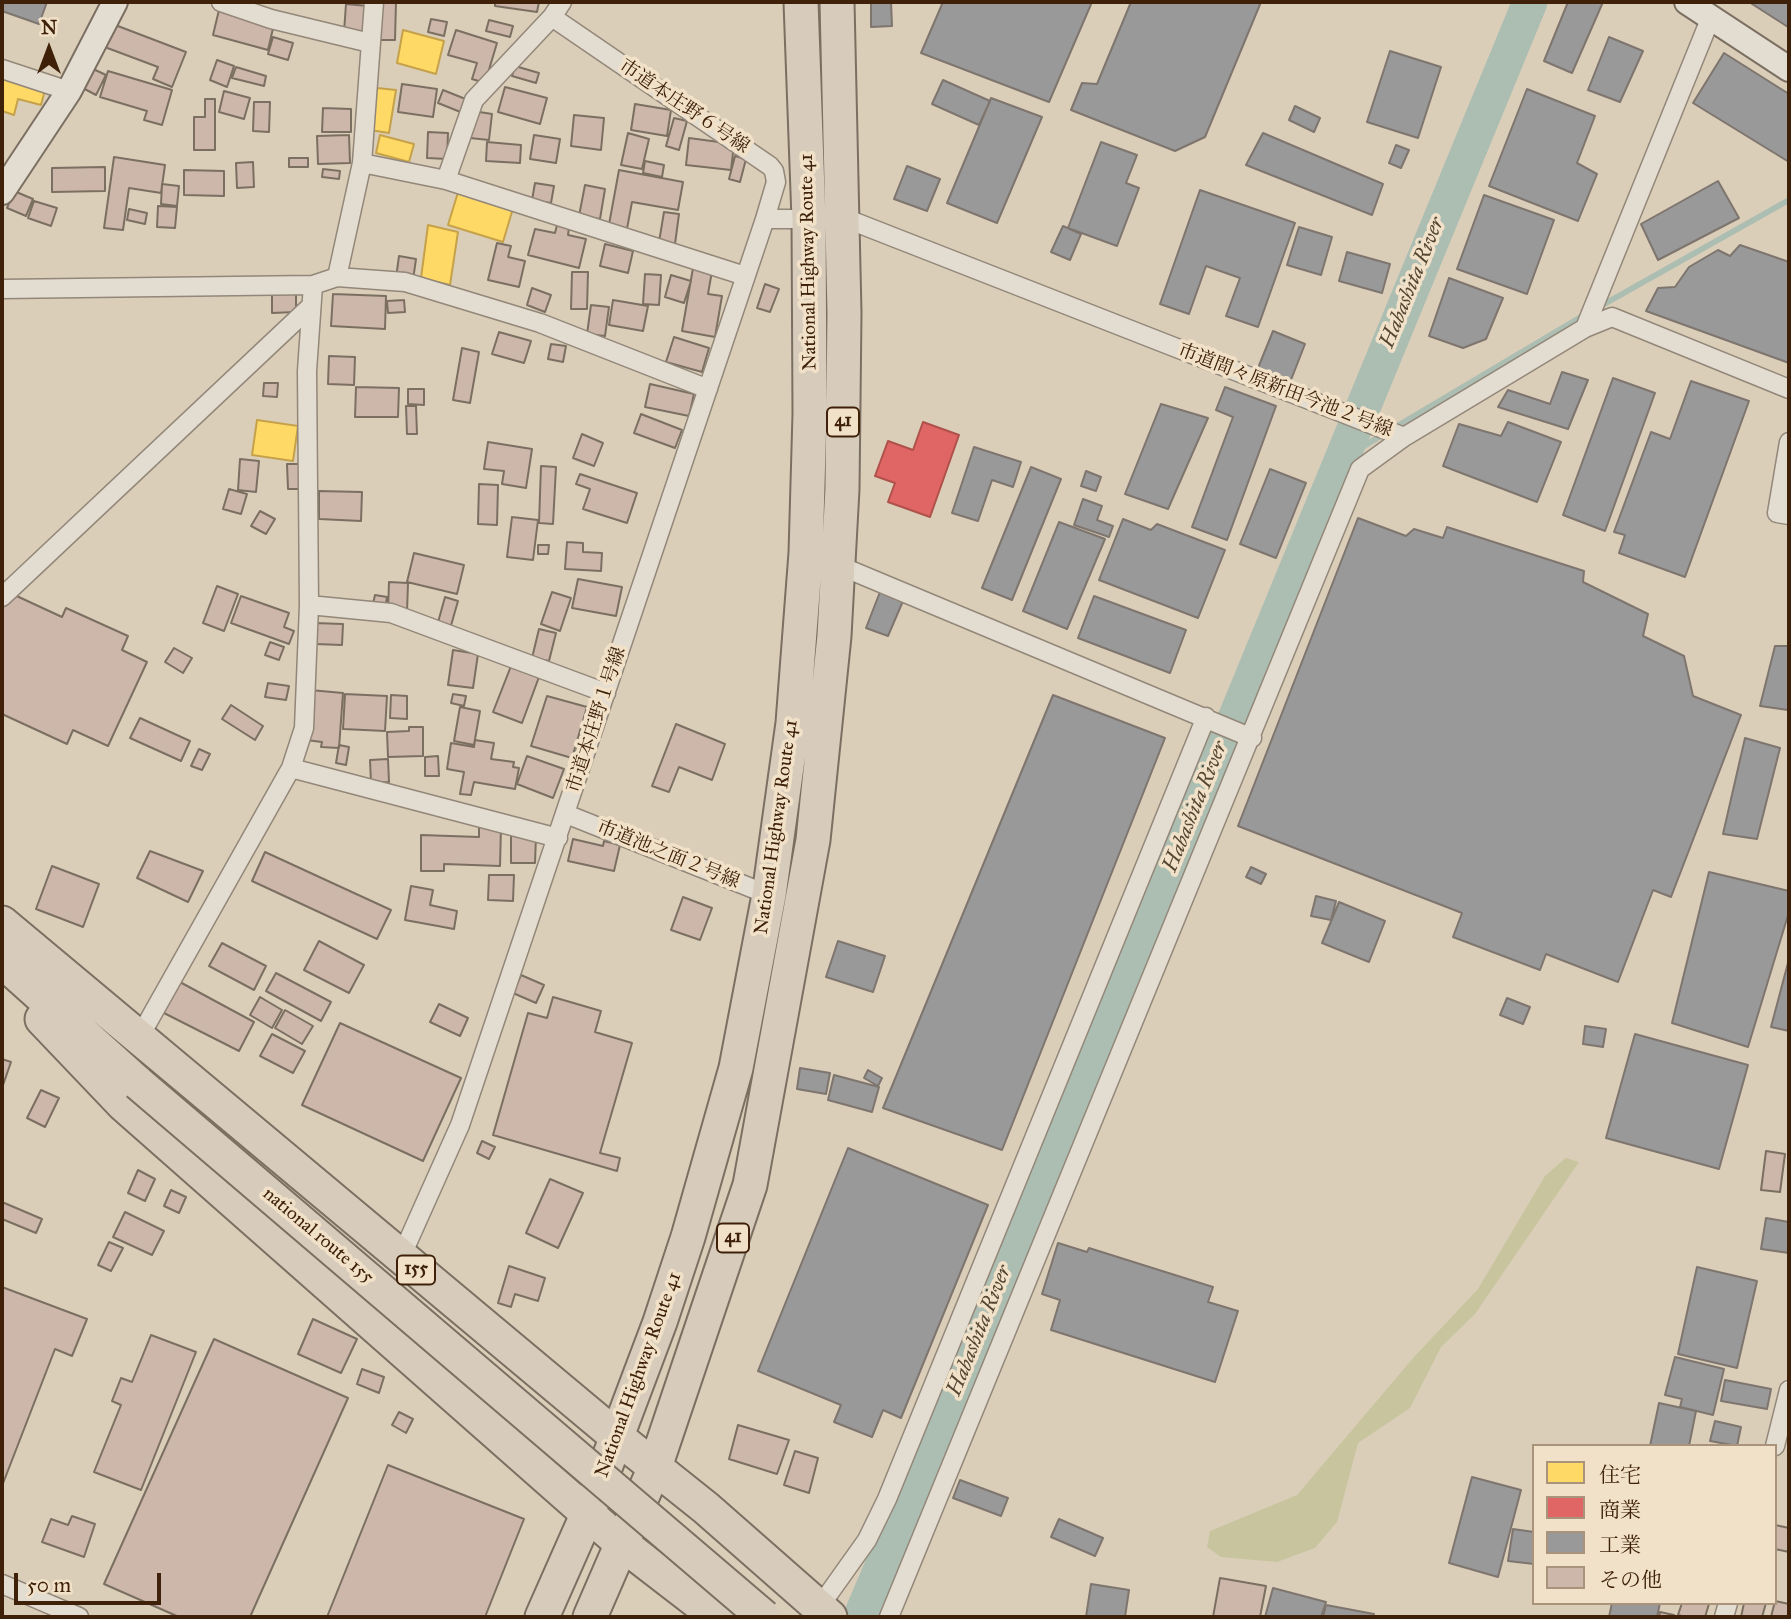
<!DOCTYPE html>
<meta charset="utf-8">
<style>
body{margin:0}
#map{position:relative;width:1791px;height:1619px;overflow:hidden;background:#dbceb9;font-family:"IM FELL Great Primer","Noto Serif JP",serif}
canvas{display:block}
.frame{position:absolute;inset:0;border:4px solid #3e2108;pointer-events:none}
.legend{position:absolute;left:1532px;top:1444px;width:245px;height:161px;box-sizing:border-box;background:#f1e1c8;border:2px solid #a9947b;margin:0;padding:9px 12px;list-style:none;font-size:21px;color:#3e2108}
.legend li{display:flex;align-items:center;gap:14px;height:35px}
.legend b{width:35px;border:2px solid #a9947b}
.north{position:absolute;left:14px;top:14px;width:70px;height:70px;-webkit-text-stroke:5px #f1e1c8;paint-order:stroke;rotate:0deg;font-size:19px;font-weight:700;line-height:28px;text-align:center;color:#3e2108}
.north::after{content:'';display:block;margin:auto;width:24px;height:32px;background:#3e2108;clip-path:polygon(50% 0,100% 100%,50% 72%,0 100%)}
.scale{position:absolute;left:14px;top:1573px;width:147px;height:32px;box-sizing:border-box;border:4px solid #3e2108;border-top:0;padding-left:9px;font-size:21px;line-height:24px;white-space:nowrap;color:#3e2108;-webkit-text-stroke:5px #f1e1c8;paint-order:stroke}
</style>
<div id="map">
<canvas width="1791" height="1619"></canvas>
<div class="frame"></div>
<ul class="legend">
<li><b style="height:19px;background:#ffd966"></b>住宅</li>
<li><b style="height:19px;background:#e06666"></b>商業</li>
<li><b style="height:19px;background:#999"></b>工業</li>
<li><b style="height:19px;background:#cdb7ab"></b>その他</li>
</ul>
<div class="north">N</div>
<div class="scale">50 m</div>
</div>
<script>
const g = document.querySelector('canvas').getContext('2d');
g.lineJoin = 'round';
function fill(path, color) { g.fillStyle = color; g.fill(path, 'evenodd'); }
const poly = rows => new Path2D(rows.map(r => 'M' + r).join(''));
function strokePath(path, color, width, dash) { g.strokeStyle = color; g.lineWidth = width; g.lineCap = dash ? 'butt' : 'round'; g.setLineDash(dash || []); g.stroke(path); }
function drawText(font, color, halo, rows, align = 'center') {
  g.font = font + ' "IM FELL Great Primer","Noto Serif JP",serif'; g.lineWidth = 7; g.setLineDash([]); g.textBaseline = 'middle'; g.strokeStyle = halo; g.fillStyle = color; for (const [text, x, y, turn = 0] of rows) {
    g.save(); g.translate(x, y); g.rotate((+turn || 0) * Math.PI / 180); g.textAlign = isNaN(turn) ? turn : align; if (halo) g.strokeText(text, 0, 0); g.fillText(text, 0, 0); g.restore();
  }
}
fill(poly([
 [1566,1158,1579,1162,1475,1314,1441,1347,1410,1408,1358,1443,1337,1522,1315,1548,1277,1562,1221,1557,1207,1547,1210,1531,1297,1495,1414,1357,1478,1289,1545,1176]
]), '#c7c49e');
const homes = poly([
 [403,30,444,41,436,74,397,63,403,30],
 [2,77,45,90,41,105,18,99,14,115,2,111,2,77],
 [377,88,396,90,389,133,370,130,377,88],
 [380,135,414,144,409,162,376,153,380,135],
 [459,189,514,205,503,242,448,225,459,189],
 [428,225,458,232,450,285,421,278,428,225],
 [257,420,298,426,293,461,252,455,257,420]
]);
fill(homes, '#ffd966');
strokePath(homes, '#c5a24a', 2);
const shops = poly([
 [923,422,959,435,930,517,888,502,895,483,875,476,888,441,913,450,923,422]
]);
fill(shops, '#e06666');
strokePath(shops, '#af514a', 2);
const industry = poly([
 [2,2,47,2,39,24,2,11,2,2],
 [871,2,891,2,892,26,871,27,871,2],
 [943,2,1092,2,1049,102,921,53,943,2],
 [1131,2,1261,2,1205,137,1175,151,1071,110,1082,83,1097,84,1131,2],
 [1568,2,1603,2,1572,73,1544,61,1568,2],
 [1749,2,1789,2,1789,25,1788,27,1749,2],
 [1609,37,1643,51,1620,102,1588,90,1609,37],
 [1390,51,1441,67,1418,138,1367,122,1390,51],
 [1724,53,1789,94,1789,162,1693,103,1724,53],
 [943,80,990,101,979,125,932,104,943,80],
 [1527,89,1595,116,1577,163,1597,174,1578,221,1489,186,1527,89],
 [991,98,1042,117,997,223,947,203,991,98],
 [1295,106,1320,118,1314,132,1289,120,1295,106],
 [1263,133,1383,184,1372,215,1246,165,1263,133],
 [1101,142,1137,155,1126,183,1139,188,1117,246,1068,228,1101,142],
 [1396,145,1409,150,1401,168,1389,163,1396,145],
 [907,166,940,179,927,211,894,199,907,166],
 [1718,181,1739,218,1658,260,1641,224,1718,181],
 [1200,190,1295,223,1258,327,1226,316,1240,278,1206,266,1189,314,1160,304,1200,190],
 [1484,195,1554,220,1527,294,1457,269,1484,195],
 [1063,226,1081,234,1070,260,1051,252,1063,226],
 [1299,227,1332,237,1321,275,1287,265,1299,227],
 [1740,245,1789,262,1789,363,1646,311,1658,288,1675,287,1689,267,1718,250,1730,256,1740,245],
 [1347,252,1390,264,1382,293,1339,281,1347,252],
 [1449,278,1503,298,1486,339,1463,348,1429,336,1449,278],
 [1273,331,1305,344,1291,380,1258,368,1273,331],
 [1562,372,1588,380,1568,429,1498,407,1508,390,1550,404,1562,372],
 [1613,378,1655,393,1605,531,1563,515,1613,378],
 [1691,381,1749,401,1685,577,1619,553,1625,535,1614,532,1651,432,1670,439,1691,381],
 [1225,387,1276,406,1227,540,1192,527,1233,417,1216,410,1225,387],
 [1161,404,1208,418,1168,509,1125,494,1161,404],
 [1508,422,1561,442,1537,502,1443,466,1459,424,1501,436,1508,422],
 [974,447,1021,462,1013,487,992,480,978,521,952,513,974,447],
 [1031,467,1061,479,1012,600,982,588,1031,467],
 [1270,469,1306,483,1276,558,1240,544,1270,469],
 [1086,471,1101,477,1096,491,1081,486,1086,471],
 [1083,499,1102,506,1097,520,1113,526,1109,537,1074,525,1083,499],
 [1358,518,1406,536,1414,529,1443,538,1447,527,1584,571,1583,582,1648,614,1643,636,1684,656,1693,696,1741,715,1671,897,1653,890,1618,982,1546,954,1540,970,1453,937,1462,913,1238,826,1358,518],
 [1123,519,1151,530,1157,524,1225,550,1198,618,1099,580,1123,519],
 [1059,522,1105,539,1067,629,1023,611,1059,522],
 [880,592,903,601,888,636,866,628,880,592],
 [1094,596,1186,630,1170,673,1078,638,1094,596],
 [1775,646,1789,646,1788,710,1760,706,1775,646],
 [1053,695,1165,738,1002,1150,883,1108,1053,695],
 [1745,738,1780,748,1757,839,1723,834,1745,738],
 [1251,867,1266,874,1261,884,1246,877,1251,867],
 [1709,872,1789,891,1789,912,1748,1047,1672,1023,1709,872],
 [1316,896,1336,901,1331,920,1311,916,1316,896],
 [1339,902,1385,921,1369,962,1322,943,1339,902],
 [838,941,885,956,873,992,826,977,838,941],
 [1789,959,1789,1031,1771,1027,1789,959],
 [1507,998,1530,1007,1523,1024,1500,1015,1507,998],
 [1585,1026,1606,1029,1603,1047,1583,1044,1585,1026],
 [1635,1034,1748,1065,1719,1169,1606,1138,1635,1034],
 [800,1068,830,1073,826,1094,797,1089,800,1068],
 [868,1070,882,1078,878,1086,864,1078,868,1070],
 [834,1075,879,1087,872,1112,828,1100,834,1075],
 [848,1148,988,1205,901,1418,883,1410,872,1437,834,1422,841,1405,758,1371,848,1148],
 [1766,1218,1789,1222,1789,1253,1761,1249,1766,1218],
 [1058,1243,1087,1252,1089,1248,1213,1287,1208,1302,1238,1311,1215,1382,1051,1330,1060,1300,1042,1294,1058,1243],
 [1697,1267,1757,1281,1737,1368,1678,1354,1697,1267],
 [1675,1357,1724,1369,1713,1415,1680,1407,1682,1399,1665,1395,1675,1357],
 [1725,1380,1771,1389,1767,1409,1721,1401,1725,1380],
 [1659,1403,1696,1411,1689,1446,1650,1446,1659,1403],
 [1715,1421,1741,1427,1737,1446,1710,1441,1715,1421],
 [1472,1477,1521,1490,1498,1577,1449,1563,1472,1477],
 [960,1480,1008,1498,1001,1516,953,1498,960,1480],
 [1059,1519,1103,1538,1095,1556,1051,1537,1059,1519],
 [1513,1529,1534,1532,1534,1564,1508,1561,1513,1529],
 [1091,1584,1129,1590,1125,1617,1086,1617,1091,1584],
 [1273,1588,1326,1602,1321,1617,1265,1617,1273,1588],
 [1612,1603,1660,1603,1657,1617,1609,1617,1612,1603],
 [1326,1605,1374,1614,1373,1617,1323,1617,1326,1605]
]);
fill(industry, '#999');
strokePath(industry, '#7e756e', 2);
strokePath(poly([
 [1599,307,1789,200],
 [1394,428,1586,314],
 [1344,458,1384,434]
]), '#acbdb2', 6);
strokePath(poly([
 [863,1611,1003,1282,1530,2]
]), '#acbdb2', 35);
const building = poly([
 [377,2,396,2,395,40,376,40,377,2],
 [495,2,539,2,537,12,495,6,495,2],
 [346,4,368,6,366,34,344,32,346,4],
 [219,10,274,24,268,50,213,35,219,10],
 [431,19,447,22,444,36,428,32,431,19],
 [489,20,513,26,510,37,486,31,489,20],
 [110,23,186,52,172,87,153,79,158,67,102,46,110,23],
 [456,30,497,43,485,83,472,79,477,63,448,55,456,30],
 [273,37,293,43,288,60,268,54,273,37],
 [217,60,234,66,227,87,210,80,217,60],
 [515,66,539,73,536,83,512,76,515,66],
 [236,67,266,76,264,86,232,78,236,67],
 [91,68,106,75,96,95,81,87,91,68],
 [108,71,172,90,162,125,144,120,147,111,100,97,108,71],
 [402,84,437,89,433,117,398,112,402,84],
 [505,87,547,98,540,124,498,112,505,87],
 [443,90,468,100,463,113,438,103,443,90],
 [224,91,250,98,244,119,219,112,224,91],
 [205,99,215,99,215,150,194,150,194,117,205,117,205,99],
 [254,102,270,102,269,132,253,131,254,102],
 [635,104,671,110,667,136,631,130,635,104],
 [323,108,351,109,351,132,322,132,323,108],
 [473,111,492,114,489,140,470,138,473,111],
 [574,115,604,118,601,150,571,146,574,115],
 [674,118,687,121,679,150,666,146,674,118],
 [428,132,448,133,447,159,427,158,428,132],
 [628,133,649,139,642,169,621,165,628,133],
 [349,135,350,163,318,164,317,136,349,135],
 [534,135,560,139,556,163,530,159,534,135],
 [689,138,734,144,731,170,686,165,689,138],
 [487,142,521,145,520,163,486,161,487,142],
 [735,156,746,159,740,182,729,179,735,156],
 [114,157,165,165,161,193,129,188,123,230,104,228,114,157],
 [289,158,308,158,308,167,289,167,289,158],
 [645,161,664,165,662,177,643,173,645,161],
 [253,162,254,187,237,188,236,163,253,162],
 [105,167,105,191,52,192,52,168,105,167],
 [323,169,340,171,339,179,322,177,323,169],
 [184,170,224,171,224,196,184,195,184,170],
 [619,170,683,182,678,210,632,202,626,234,608,230,619,170],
 [535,183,554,186,551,203,532,200,535,183],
 [162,184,179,186,177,206,161,204,162,184],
 [585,185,605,189,600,219,579,216,585,185],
 [14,191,33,199,26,216,7,208,14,191],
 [34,201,57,208,51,226,28,218,34,201],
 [158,206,177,207,175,228,157,227,158,206],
 [129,209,147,213,145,224,127,220,129,209],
 [664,212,679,214,675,244,659,242,664,212],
 [557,225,569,228,568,235,586,239,579,268,528,255,535,229,555,233,557,225],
 [497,243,511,246,508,257,525,261,519,287,488,280,497,243],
 [605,244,633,251,628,273,600,266,605,244],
 [399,256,416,259,413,280,396,278,399,256],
 [693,268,712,271,708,294,722,296,715,337,682,331,693,268],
 [572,272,588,272,587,309,571,309,572,272],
 [645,274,661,275,659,305,643,304,645,274],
 [671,275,691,281,684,303,665,297,671,275],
 [765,284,779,289,770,312,757,308,765,284],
 [532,288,551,295,545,312,527,305,532,288],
 [272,293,296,293,296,312,272,313,272,293],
 [333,294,386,296,385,329,331,326,333,294],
 [404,300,405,312,388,313,387,301,404,300],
 [613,300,648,306,643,331,609,325,613,300],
 [591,305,609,307,605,336,587,334,591,305],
 [499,332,531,341,524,363,492,354,499,332],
 [674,337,709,348,702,372,666,362,674,337],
 [551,344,566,346,563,362,548,359,551,344],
 [462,348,479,352,470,403,453,400,462,348],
 [329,356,355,357,354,385,328,384,329,356],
 [264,383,278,383,277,397,263,396,264,383],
 [650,384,694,394,689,416,645,407,650,384],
 [356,387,399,388,398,417,355,417,356,387],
 [408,389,424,389,424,405,408,404,408,389],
 [406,406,416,406,417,434,407,434,406,406],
 [641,414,682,430,675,448,634,433,641,414],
 [582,434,603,443,594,466,573,458,582,434],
 [488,442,532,449,526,488,502,484,504,471,484,469,488,442],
 [240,459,259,461,256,492,238,490,240,459],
 [287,464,302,464,302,489,288,489,287,464],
 [541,466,556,467,553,524,539,523,541,466],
 [580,474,637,493,627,523,583,509,590,489,576,484,580,474],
 [479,484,498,485,497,525,478,524,479,484],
 [229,489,247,494,241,514,223,509,229,489],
 [319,491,362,492,361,521,319,519,319,491],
 [260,511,275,519,266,534,251,526,260,511],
 [512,517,538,520,533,560,507,557,512,517],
 [567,542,583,543,583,552,602,553,601,571,565,569,567,542],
 [538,545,549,545,548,554,538,554,538,545],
 [414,553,464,565,457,594,407,582,414,553],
 [578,579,622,587,616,616,572,608,578,579],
 [389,582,408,583,407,612,388,611,389,582],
 [217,586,238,594,224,631,203,623,217,586],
 [8,592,62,617,66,608,128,636,122,650,147,662,108,746,73,730,67,744,2,714,2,605,8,592],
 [552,592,571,598,560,631,541,624,552,592],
 [375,595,387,597,385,610,372,608,375,595],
 [241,596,289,613,284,627,294,631,289,644,231,623,241,596],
 [445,597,458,601,450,629,437,626,445,597],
 [315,623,343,624,342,645,315,644,315,623],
 [539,629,556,633,549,661,532,658,539,629],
 [270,642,284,647,279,660,265,655,270,642],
 [174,648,192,658,183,673,165,662,174,648],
 [453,650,478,654,473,688,448,685,453,650],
 [511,666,539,677,522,723,493,712,511,666],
 [268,683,289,686,286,700,265,697,268,683],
 [310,690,343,693,339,748,321,747,322,742,306,740,310,690],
 [345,694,387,696,385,731,343,729,345,694],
 [453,694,466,696,464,706,451,703,453,694],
 [391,695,407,696,407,719,390,718,391,695],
 [547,696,587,707,572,758,531,746,547,696],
 [231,705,263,726,255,740,222,719,231,705],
 [460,707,480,711,474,745,454,741,460,707],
 [140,718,190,741,181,761,130,738,140,718],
 [676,724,725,744,712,780,679,767,669,792,652,786,676,724],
 [409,727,423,727,423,756,388,757,387,732,409,731,409,727],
 [475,740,494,743,491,759,514,762,513,767,519,768,515,789,474,782,471,795,460,794,464,772,447,769,451,743,474,747,475,740],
 [339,745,349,747,346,765,336,763,339,745],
 [199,749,210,754,202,770,191,766,199,749],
 [438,756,439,776,425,776,425,757,438,756],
 [527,756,564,769,553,798,517,784,527,756],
 [388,759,389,782,371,783,370,760,388,759],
 [479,827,501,827,500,866,444,864,444,871,421,871,421,835,479,837,479,827],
 [511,835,536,836,535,863,511,863,511,835],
 [573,839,603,846,604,841,620,845,614,871,568,861,573,839],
 [150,851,203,871,188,902,137,878,150,851],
 [265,852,391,910,377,939,252,881,265,852],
 [52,866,99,884,83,927,36,909,52,866],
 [489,875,514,875,513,901,488,900,489,875],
 [411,886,433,890,430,905,457,911,454,929,405,920,411,886],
 [683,897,712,908,700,940,671,930,683,897],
 [319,941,364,965,349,993,304,970,319,941],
 [222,943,266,966,254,990,209,966,222,943],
 [276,973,331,1002,321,1021,266,991,276,973],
 [521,975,544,985,536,1003,513,993,521,975],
 [178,981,254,1022,239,1051,162,1012,178,981],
 [260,997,282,1010,272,1028,250,1015,260,997],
 [553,997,601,1011,595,1032,632,1043,600,1153,620,1158,617,1171,493,1135,528,1013,547,1018,553,997],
 [439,1004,468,1018,460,1036,430,1022,439,1004],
 [285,1010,313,1026,302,1044,275,1028,285,1010],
 [340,1023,461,1078,423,1161,302,1105,340,1023],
 [272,1034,305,1051,293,1073,260,1056,272,1034],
 [2,1059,11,1062,2,1088,2,1059],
 [41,1090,59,1098,45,1127,27,1118,41,1090],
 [482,1141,495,1147,489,1159,477,1153,482,1141],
 [1766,1151,1785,1154,1780,1192,1761,1190,1766,1151],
 [138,1170,155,1179,145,1201,128,1193,138,1170],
 [550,1179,583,1193,558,1248,526,1233,550,1179],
 [171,1190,186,1197,179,1213,164,1206,171,1190],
 [2,1202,42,1219,36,1233,2,1219,2,1202],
 [125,1212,164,1231,152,1255,113,1237,125,1212],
 [109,1242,123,1248,111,1271,98,1265,109,1242],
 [509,1266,545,1278,538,1301,515,1294,511,1307,498,1303,509,1266],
 [2,1287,87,1319,72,1356,55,1349,2,1486,2,1287],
 [313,1319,357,1339,341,1373,298,1354,313,1319],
 [151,1335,196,1352,141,1490,94,1472,121,1405,112,1401,121,1378,132,1382,151,1335],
 [214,1339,348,1398,250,1617,179,1617,104,1584,214,1339],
 [362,1369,384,1377,379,1393,357,1384,362,1369],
 [399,1412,413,1419,406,1433,392,1425,399,1412],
 [738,1425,789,1440,777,1474,729,1459,738,1425],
 [795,1451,818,1458,809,1493,784,1485,795,1451],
 [388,1465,524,1519,485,1617,327,1617,388,1465],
 [72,1516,95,1524,84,1557,42,1542,51,1519,68,1525,72,1516],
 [1775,1525,1789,1528,1789,1552,1775,1549,1775,1525],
 [1220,1578,1266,1586,1260,1617,1213,1617,1220,1578],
 [1775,1601,1789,1604,1789,1617,1771,1617,1775,1601],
 [1682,1603,1708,1603,1709,1604,1705,1617,1686,1617,1678,1615,1682,1603],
 [1744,1603,1766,1603,1762,1617,1741,1617,1744,1603],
 [1660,1612,1674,1615,1673,1617,1659,1617,1660,1612]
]);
fill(building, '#cdb7ab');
strokePath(building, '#7b6f62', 2);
const street = poly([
 [221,2,271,19,370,43],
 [552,17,770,166,774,171,776,182,765,219],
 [2,69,69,91],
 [362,163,446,180,745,276],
 [446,180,474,100,552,17,562,2],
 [842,217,1404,437,1585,328,1612,317,1789,389],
 [337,277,362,163,374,2],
 [2,289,313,285,337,277,405,282,540,323,708,389],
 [1585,328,1711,17],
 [1789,442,1777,513,1789,515],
 [838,565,1252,738],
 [2,597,310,307],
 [309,605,391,613,606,693],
 [291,768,558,838],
 [566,814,769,895],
 [140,1036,291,768,304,728,309,605,307,371,313,285],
 [401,1257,460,1125,765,219,809,219],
 [1775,1446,1789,1390],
 [2,1584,79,1617],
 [820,1606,867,1540,887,1499,1206,717],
 [889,1617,1360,469,1404,437],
 [1724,1617,1728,1603]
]);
const secondary = poly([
 [1687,2,1789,69],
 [2,192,69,91,115,2]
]);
const highway = poly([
 [2,923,617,1437,706,1508,830,1617],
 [2,961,138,1083],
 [42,1019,123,1104,621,1543,717,1617],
 [542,1617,588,1513,660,1322,688,1237,736,1068,769,895,793,723,806,553,810,414,809,219,801,2],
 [590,1617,655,1467,750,1185,813,840,834,636,842,489,844,313,837,2]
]);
strokePath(street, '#928778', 21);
strokePath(secondary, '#7b6f62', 28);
strokePath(highway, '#7b6f62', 37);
strokePath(street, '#e3dcd1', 18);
strokePath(secondary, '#e3dcd1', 24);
strokePath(highway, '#d7ccbc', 33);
const highwayBridge = poly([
 [138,1083,764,1617]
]);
strokePath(highwayBridge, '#7b6f62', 37, []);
strokePath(highwayBridge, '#d7ccbc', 33);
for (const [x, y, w] of [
 [843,422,32],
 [733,1238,32],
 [416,1270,38]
]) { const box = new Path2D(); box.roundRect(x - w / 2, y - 14.5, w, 29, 5); g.fillStyle = '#f1e1c8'; g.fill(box); strokePath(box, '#3e2108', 2); }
drawText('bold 18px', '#3e2108', null, [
 ["41",843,422],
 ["41",733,1238],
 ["155",416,1270]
]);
drawText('19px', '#3e2108', '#f1e1c8', [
 ["市道本庄野６号線",684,107,34],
 ["National Highway Route 41",809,262,-91],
 ["市道間々原新田今池２号線",1285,391,21],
 ["市道本庄野１号線",597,720,-72],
 ["National Highway Route 41",777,827,-82],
 ["市道池之面２号線",668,855,22],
 ["national route 155",318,1236,40],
 ["National Highway Route 41",639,1375,-70]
]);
drawText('italic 21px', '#544632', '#f1e1c8', [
 ["Habashita River",1413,283,-68],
 ["Habashita River",1196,807,-68],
 ["Habashita River",980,1331,-68]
]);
</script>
